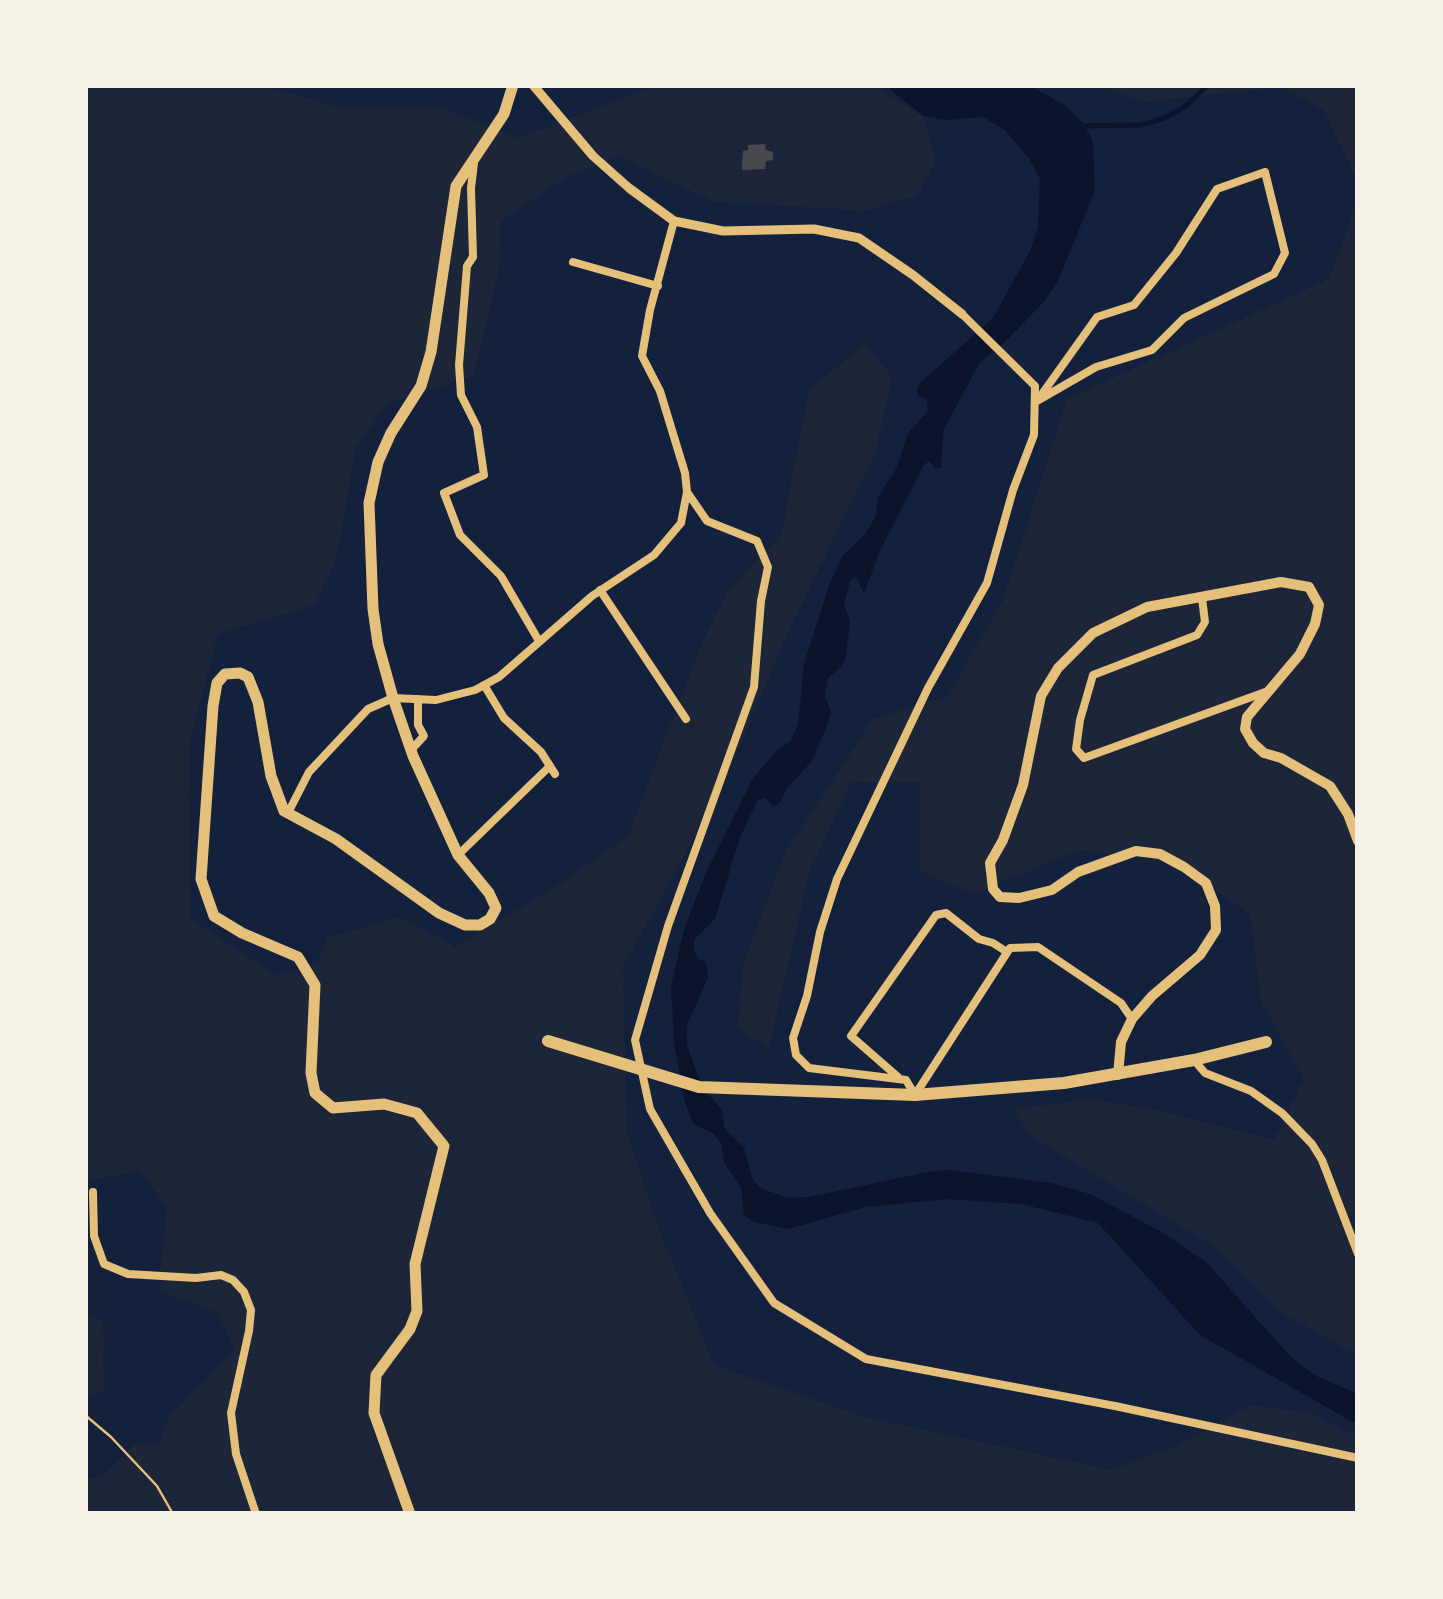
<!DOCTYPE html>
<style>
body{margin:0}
#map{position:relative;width:1443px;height:1599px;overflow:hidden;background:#14213d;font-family:Quicksand,sans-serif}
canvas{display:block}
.frame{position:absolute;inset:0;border:88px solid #f6f1e7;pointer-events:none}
</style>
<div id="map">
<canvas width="1443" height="1599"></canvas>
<div class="frame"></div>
</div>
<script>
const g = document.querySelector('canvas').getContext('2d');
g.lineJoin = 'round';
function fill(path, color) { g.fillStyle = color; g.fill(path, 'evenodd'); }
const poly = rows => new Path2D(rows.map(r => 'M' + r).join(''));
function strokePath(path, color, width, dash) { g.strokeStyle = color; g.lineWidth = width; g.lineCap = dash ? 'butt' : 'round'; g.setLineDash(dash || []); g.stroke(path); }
fill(poly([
 [85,85,262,85,342,108,437,107,519,138,657,85,872,85,923,116,936,160,918,195,865,211,712,201,618,156,565,178,501,221,500,263,474,376,388,403,356,447,336,560,315,605,218,634,189,747,190,918,277,976,319,961,327,938,400,917,455,947,561,883,628,836,700,648,727,592,781,535,809,390,864,344,892,376,876,451,785,639,725,782,623,967,627,1132,659,1229,714,1365,865,1417,1112,1470,1178,1445,1251,1405,1311,1413,1358,1437,1358,1514,85,1514,85,1479,101,1477,136,1443,159,1445,168,1418,235,1350,217,1312,159,1291,167,1207,140,1170,85,1182],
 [1097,85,1358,85,1358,183,1324,110,1280,87,1144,102],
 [1358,200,1358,1356,1281,1312,1214,1246,1030,1136,1013,1109,1090,1099,1160,1111,1274,1140,1304,1080,1261,1001,1250,914,1177,863,1079,850,973,894,919,871,920,783,851,782,810,870,769,1047,738,1029,743,965,785,853,873,719,948,696,1003,600,1067,399,1329,279],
 [85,1315,103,1320,104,1391,85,1399]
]), '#1d2539');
fill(poly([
 [885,85,1029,85,1066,106,1084,124,1093,141,1095,191,1057,283,1044,302,999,348,980,362,944,429,941,468,935,468,929,461,923,466,879,553,864,594,856,577,850,581,844,604,850,621,846,656,842,666,828,678,825,696,831,712,826,728,812,761,786,789,780,803,774,807,765,798,758,800,740,837,715,919,694,940,694,950,698,959,706,962,708,978,687,1025,687,1045,702,1087,722,1110,725,1129,744,1148,753,1180,762,1189,788,1198,809,1197,928,1172,950,1170,1052,1183,1090,1194,1162,1232,1206,1262,1290,1356,1314,1375,1358,1394,1358,1425,1200,1335,1098,1223,1021,1204,947,1199,866,1207,788,1229,754,1222,744,1215,741,1188,724,1162,721,1143,714,1134,693,1124,685,1102,674,1043,671,986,684,930,705,875,752,780,776,751,791,741,798,724,804,664,829,586,842,556,865,534,876,516,878,497,896,469,908,433,928,411,927,401,917,394,917,390,921,382,993,318,1030,251,1038,226,1040,179,1030,160,1005,130,983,117,946,120,923,116]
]), '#0b132b');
strokePath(poly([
 [1078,126,1140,125,1165,118,1187,105,1208,85]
]), '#0b132b', 5);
fill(poly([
 [765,144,766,150,773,152,773,160,766,161,765,169,742,170,743,151,748,150,748,145]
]), '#48494c');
strokePath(poly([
 [85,1415,111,1437,157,1486,173,1514]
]), '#e5c07b', 2.5);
strokePath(poly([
 [474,163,471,188,473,257,467,266,459,365,461,395,477,427,484,475,444,493,460,535,501,576,539,641],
 [1265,172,1285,253,1274,274,1184,318,1152,350,1096,367,1037,401,1097,317,1134,305,1176,253,1217,189,1265,172],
 [573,262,658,286],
 [962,314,1035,386,1034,435,1013,490,987,583,928,688,837,879,820,932,807,996,793,1038,796,1055,809,1068,906,1080,915,1095,1010,948,1038,947,1121,1003,1132,1019],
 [687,492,707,521,757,541,768,567,761,601,754,687,668,926,635,1040,650,1109,710,1213,774,1303,866,1359,1115,1406,1358,1458],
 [600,590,686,719],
 [1202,598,1205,622,1197,635,1093,675,1080,720,1076,749,1084,758,1268,691],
 [484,685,504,718,541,752,555,774],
 [411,750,424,736,418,725,418,699],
 [288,813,309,772,368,709,393,698,436,700,475,690,499,677,592,596,654,555,681,523,687,492,685,473,660,391,642,356,650,310,674,221],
 [458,855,550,766],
 [1194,1060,1205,1073,1251,1091,1282,1113,1312,1144,1322,1160,1358,1254],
 [898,1077,851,1036,936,915,946,913,979,939,993,943,1007,952],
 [93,1192,94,1236,104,1264,128,1274,196,1278,221,1275,233,1280,244,1292,251,1310,249,1331,231,1413,236,1454,256,1514]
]), '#e5c07b', 8);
strokePath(poly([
 [533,85,593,156,629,188,674,221,723,231,814,229,859,238,913,275,962,314]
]), '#e5c07b', 9);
strokePath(poly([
 [1118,1075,1121,1042,1132,1019,1152,996,1200,955,1216,930,1215,906,1206,883,1184,867,1160,854,1136,851,1078,872,1052,890,1019,898,1000,897,993,889,990,863,1003,840,1023,785,1041,696,1058,668,1093,633,1147,607,1281,582,1309,587,1319,605,1315,624,1300,654,1247,717,1245,729,1253,743,1264,753,1281,758,1330,786,1348,814,1358,841]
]), '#e5c07b', 10);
strokePath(poly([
 [410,1514,374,1413,376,1375,410,1329,417,1311,415,1264,444,1146,417,1113,384,1104,333,1108,315,1093,311,1073,315,985,298,957,242,933,214,916,201,879,213,706,217,683,225,674,240,673,248,677,258,702,271,776,284,811,336,839,439,913,465,925,480,925,490,919,496,908,489,893,458,855,413,756,393,698,378,644,373,609,369,503,378,462,391,433,421,386,431,352,456,186,504,114,513,85]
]), '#e5c07b', 11);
strokePath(poly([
 [548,1041,699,1087,915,1095,1064,1083,1194,1060,1266,1042]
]), '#e5c07b', 12);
</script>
